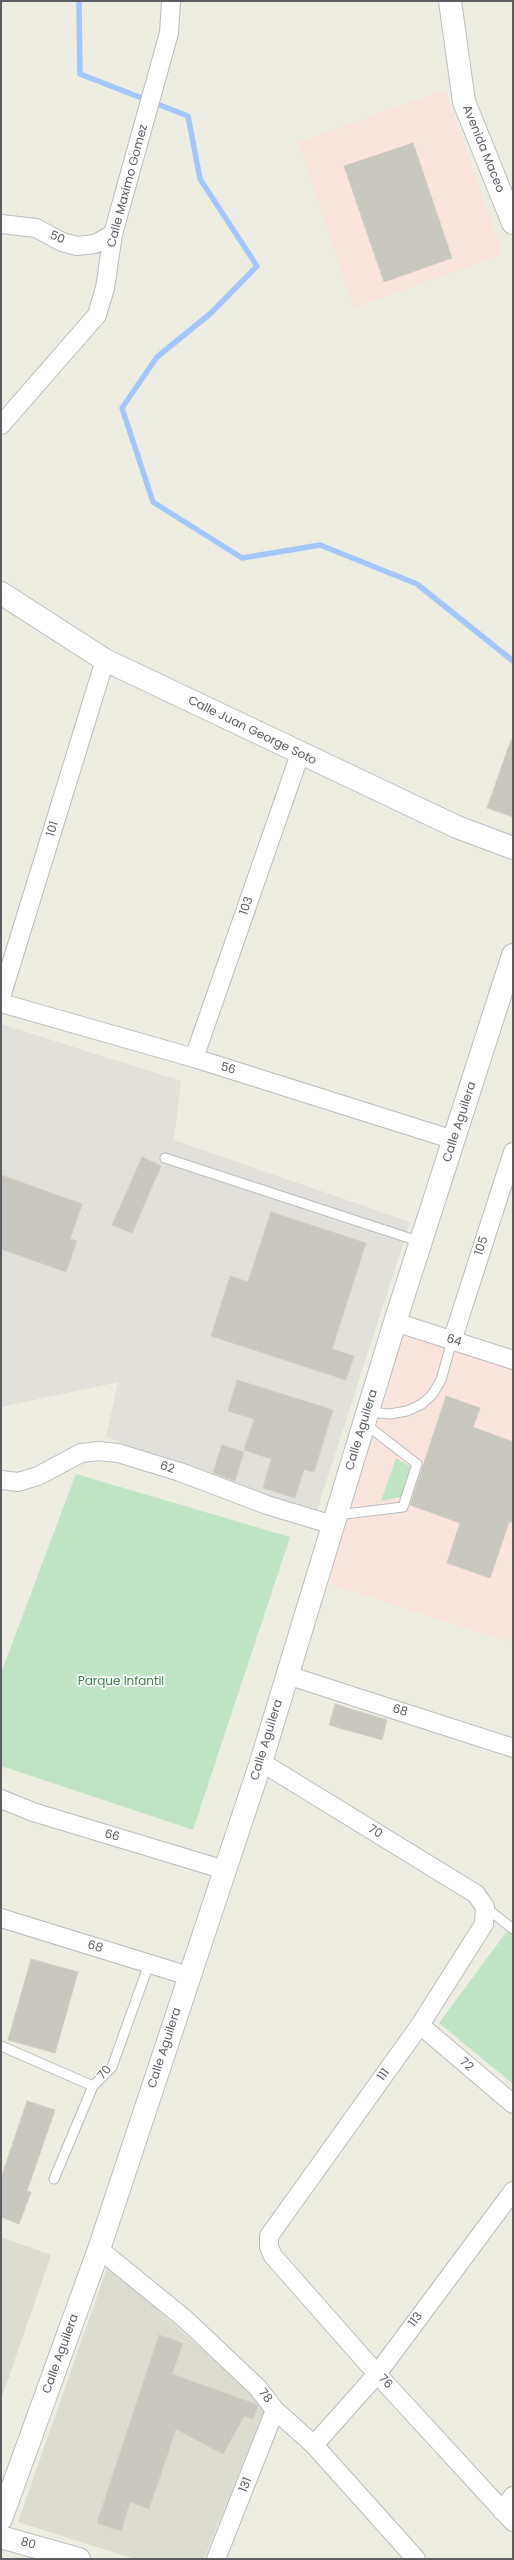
<!DOCTYPE html>
<style>
body{margin:0}
#map{position:relative;width:514px;height:2560px;overflow:hidden;background:#edede2;font-family:Poppins,sans-serif}
canvas{display:block}
.frame{position:absolute;inset:0;border:2px solid #5b5d63;pointer-events:none}
</style>
<div id="map">
<canvas width="514" height="2560"></canvas>
<div class="frame"></div>
</div>
<script>
const g = document.querySelector('canvas').getContext('2d');
g.lineJoin = 'round';
function fill(path, color) { g.fillStyle = color; g.fill(path, 'evenodd'); }
const poly = rows => new Path2D(rows.map(r => 'M' + r).join(''));
function strokePath(path, color, width, dash) { g.strokeStyle = color; g.lineWidth = width; g.lineCap = dash ? 'butt' : 'round'; g.setLineDash(dash || []); g.stroke(path); }
function drawText(font, color, halo, rows, align = 'center') {
  g.font = font + ' Poppins,sans-serif'; g.lineWidth = 3.5; g.setLineDash([]); g.textBaseline = 'middle'; g.strokeStyle = halo; g.fillStyle = color; for (const [text, x, y, turn = 0] of rows) {
    g.save(); g.translate(x, y); g.rotate((+turn || 0) * Math.PI / 180); g.textAlign = isNaN(turn) ? turn : align; if (halo) g.strokeText(text, 0, 0); g.fillText(text, 0, 0); g.restore();
  }
}
fill(poly([
 [1,1024,181,1081,174,1140,410,1222,315,1516,106,1437,118,1382,1,1407]
]), '#e1e0da');
fill(poly([
 [1,2237,51,2255,1,2400],
 [108,2265,266,2407,204,2559,135,2559,18,2522]
]), '#dddcd1');
fill(poly([
 [445,90,503,254,354,308,298,142],
 [402,1321,513,1360,513,1643,323,1582]
]), '#fae5de');
fill(poly([
 [396,1458,411,1467,401,1497,381,1501],
 [76,1474,290,1537,193,1830,1,1766,1,1673],
 [513,1923,513,2084,439,2023]
]), '#bfe5c5');
strokePath(poly([
 [79,1,80,74,188,116,200,179,257,266,211,313,157,357,122,408,153,502,242,558,320,545,417,584,513,661]
]), '#a3c7fd', 5.5);
const building = poly([
 [413,143,452,258,384,282,344,166,413,143],
 [511,740,513,740,513,817,487,808,511,740],
 [142,1157,161,1166,132,1233,112,1225,142,1157],
 [1,1175,82,1204,70,1239,77,1241,66,1272,1,1249,1,1175],
 [271,1212,366,1243,332,1349,354,1356,346,1380,211,1336,230,1276,248,1282,271,1212],
 [237,1380,333,1410,314,1472,304,1469,295,1498,263,1488,271,1459,244,1450,254,1419,228,1411,237,1380],
 [446,1396,480,1408,473,1427,513,1442,513,1523,509,1522,490,1578,447,1563,460,1523,410,1505,446,1396],
 [222,1445,244,1452,235,1481,213,1473,222,1445],
 [335,1704,387,1720,382,1740,329,1725,335,1704],
 [31,1959,78,1972,55,2053,8,2040,31,1959],
 [27,2101,55,2110,27,2191,31,2192,19,2224,1,2217,1,2178,27,2101],
 [159,2335,183,2343,172,2374,258,2405,253,2419,244,2416,223,2454,176,2429,149,2509,130,2502,121,2531,97,2523,159,2335]
]);
fill(building, '#c8c7c0');
strokePath(building, '#d2cfc1', 1);
const lane = poly([
 [165,1158,421,1242],
 [368,1412,390,1414,407,1411,422,1404,432,1395,441,1380,452,1341],
 [337,1515,403,1507,417,1464,364,1423],
 [485,1907,513,1929],
 [1,2046,93,2086,112,2067,149,1964],
 [54,2179,93,2086]
]);
const street = poly([
 [1,224,36,228,62,242,77,246,95,244,113,234],
 [1,425,97,315,105,288,113,234,169,33,171,1],
 [1,997,105,660],
 [1,1003,194,1058,454,1140],
 [194,1058,300,754],
 [395,1322,513,1360],
 [452,1341,513,1152],
 [1,1480,18,1482,38,1476,81,1453,99,1451,118,1453,180,1472,267,1505,333,1525],
 [287,1675,513,1748],
 [261,1762,476,1894,485,1907,484,1924,420,2025,269,2236,269,2247,273,2256,377,2374,513,2522],
 [1,1799,33,1812,225,1870],
 [1,1918,189,1976],
 [420,2025,513,2104],
 [99,2249,185,2319,258,2388,275,2410,314,2445,416,2559],
 [314,2445,377,2374,513,2191],
 [502,2511,513,2496],
 [216,2559,275,2410]
]);
const secondary = poly([
 [450,1,464,102,513,223],
 [1,593,105,660,457,827,513,848],
 [1,2519,99,2249,261,1762,395,1322,513,955],
 [1,2537,79,2559]
]);
strokePath(lane, '#babbc1', 11);
strokePath(street, '#babbc1', 20);
strokePath(secondary, '#bbbdc4', 24);
strokePath(lane, '#fff', 9);
strokePath(street, '#fff', 18);
strokePath(secondary, '#fff', 22);
drawText('12px', '#5b5d63', '#fff', [
 ["Avenida Maceo",483,149,68],
 ["Calle Maximo Gomez",128,186,-75],
 ["50",57,238,24],
 ["Calle Juan George Soto",252,731,26],
 ["101",53,829,-73],
 ["103",247,906,-71],
 ["56",228,1069,17],
 ["Calle Aguilera",460,1122,-72],
 ["105",482,1246,-72],
 ["64",454,1341,18],
 ["Calle Aguilera",362,1430,-73],
 ["62",167,1468,18],
 ["68",400,1711,18],
 ["Calle Aguilera",267,1740,-73],
 ["70",375,1832,32],
 ["66",112,1836,17],
 ["68",95,1947,17],
 ["Calle Aguilera",165,2048,-72],
 ["72",466,2065,41],
 ["70",105,2073,-50],
 ["111",384,2075,-54],
 ["113",416,2320,-53],
 ["Calle Aguilera",61,2354,-70],
 ["76",385,2382,48],
 ["78",265,2396,52],
 ["131",246,2485,-68],
 ["80",28,2544,16]
]);
drawText('12px', '#378647', '#fff', [
 ["Parque Infantil",121,1682]
]);
</script>
